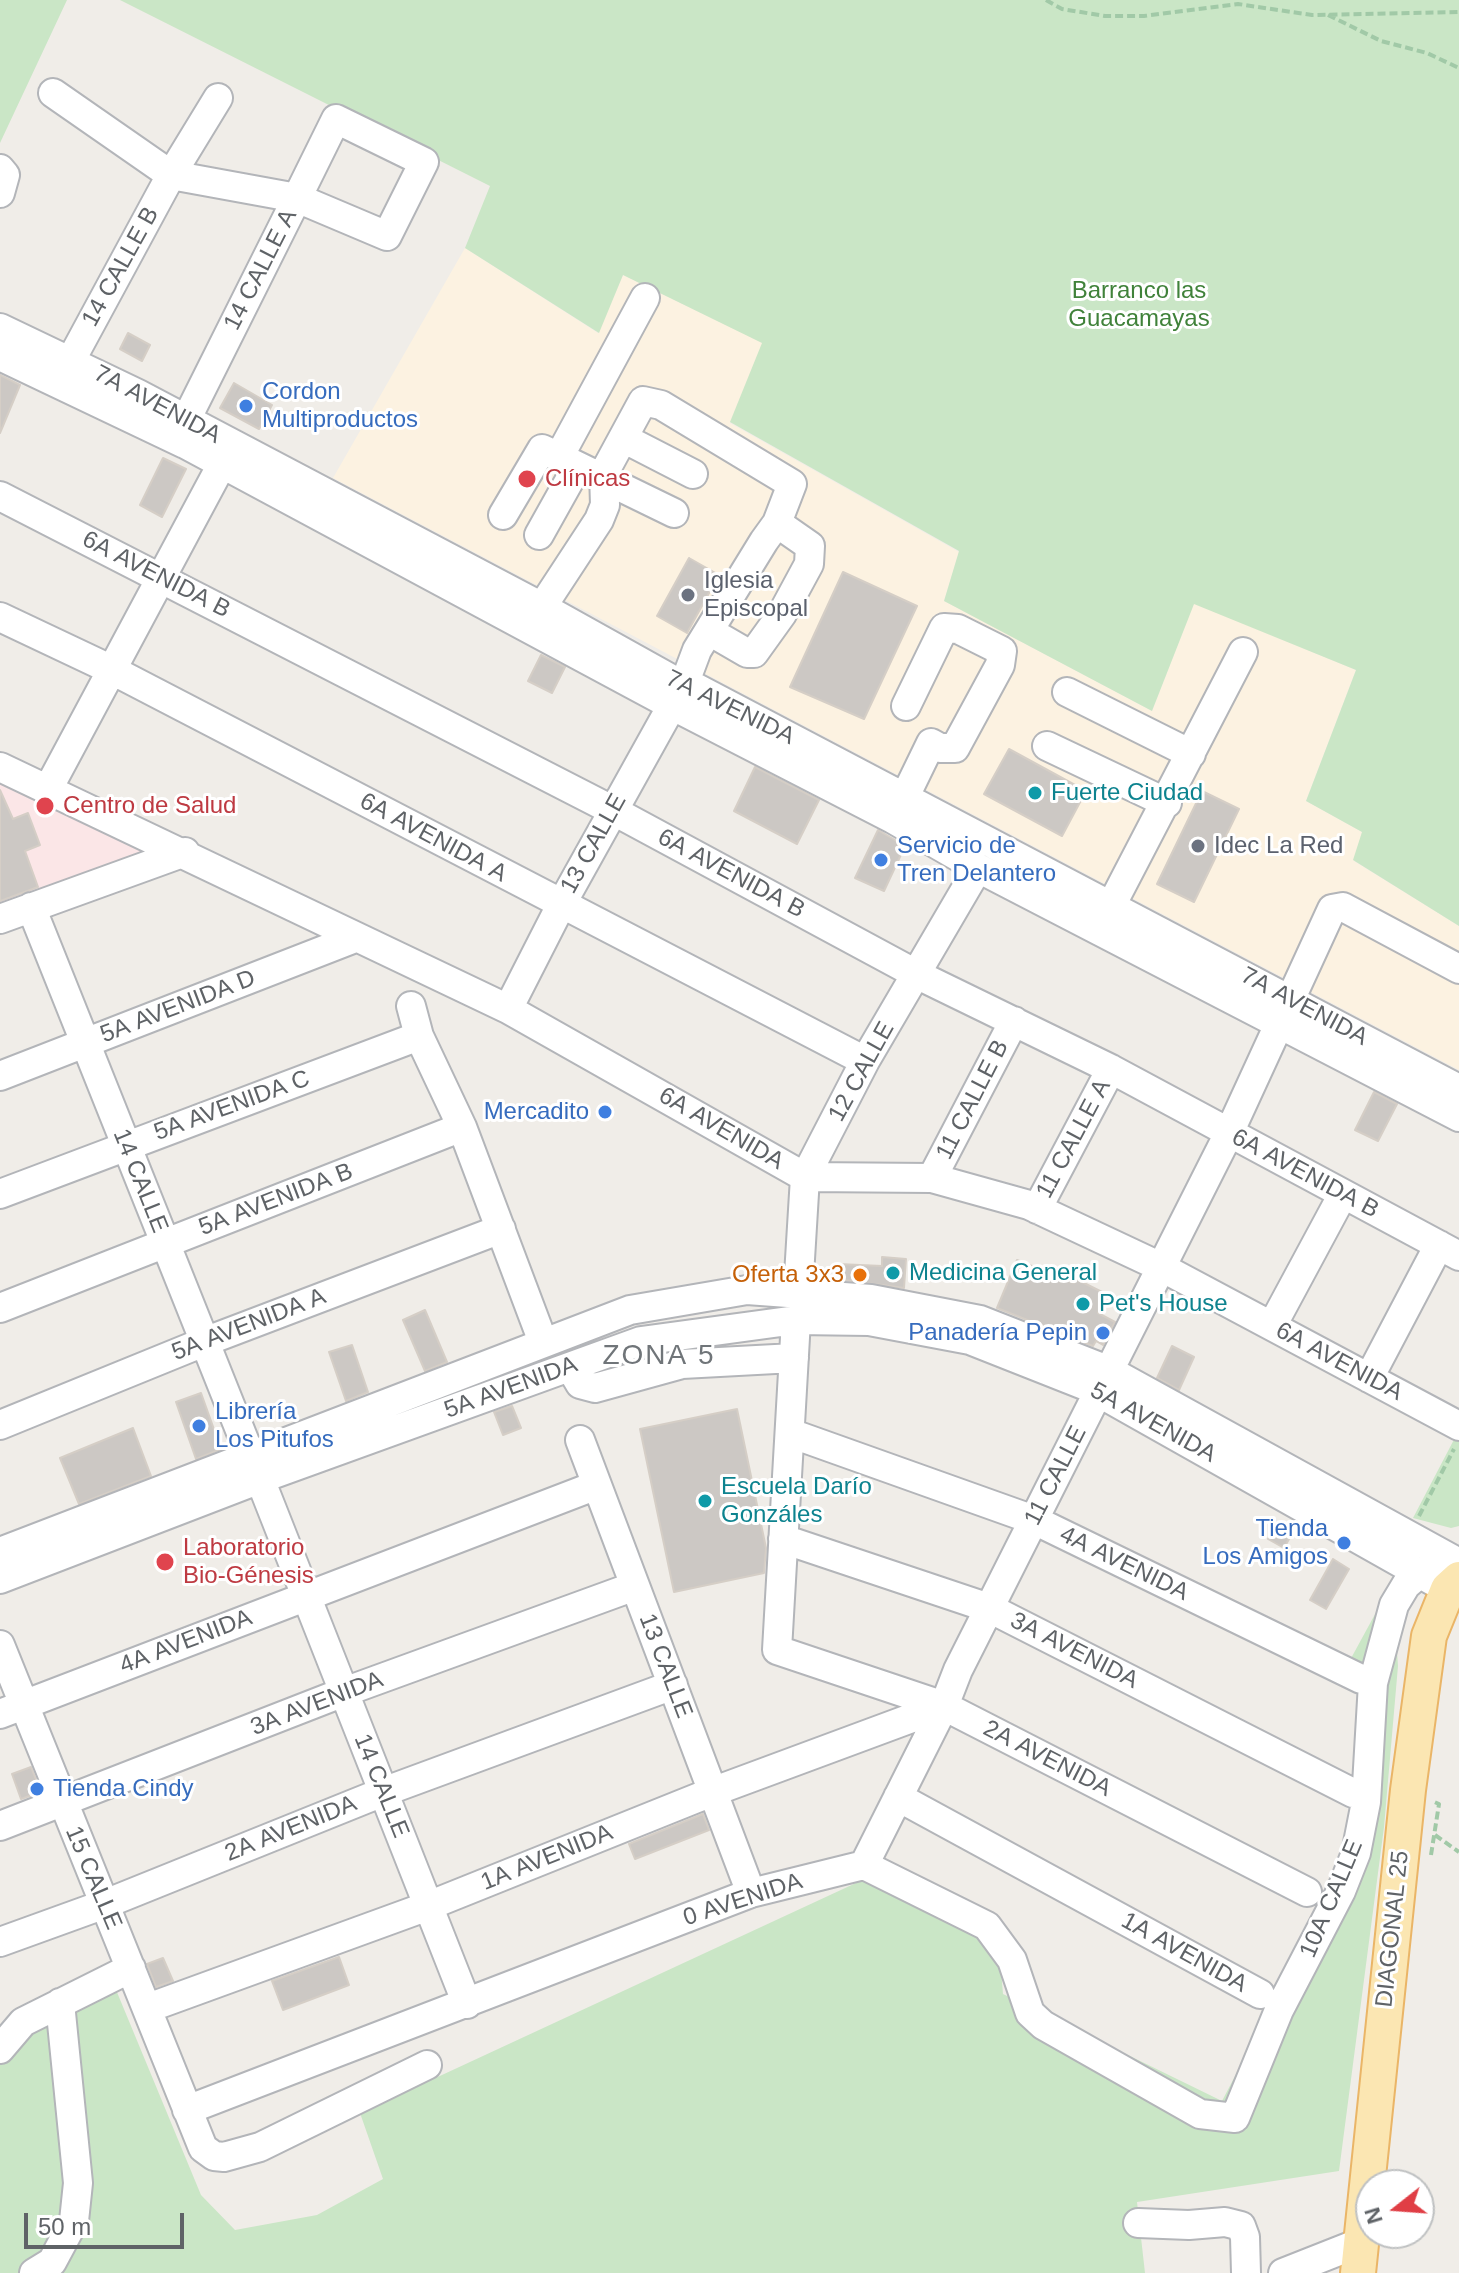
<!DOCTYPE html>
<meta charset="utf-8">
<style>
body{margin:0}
#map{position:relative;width:1459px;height:2273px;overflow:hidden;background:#f0ede8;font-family:Helvetica,sans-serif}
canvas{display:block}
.north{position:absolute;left:1355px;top:2169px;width:80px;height:80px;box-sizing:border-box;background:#fff;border:2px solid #bfc1c2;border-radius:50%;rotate:253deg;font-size:22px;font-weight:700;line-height:32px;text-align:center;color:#5f6367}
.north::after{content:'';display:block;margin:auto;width:28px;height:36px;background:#e03e45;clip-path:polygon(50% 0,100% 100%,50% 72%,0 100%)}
.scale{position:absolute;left:24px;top:2213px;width:160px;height:36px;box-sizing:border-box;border:4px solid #5f6367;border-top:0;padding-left:10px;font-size:24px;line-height:28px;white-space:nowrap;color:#5f6367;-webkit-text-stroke:6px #fff;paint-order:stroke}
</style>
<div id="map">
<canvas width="1459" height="2273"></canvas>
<div class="north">N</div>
<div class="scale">50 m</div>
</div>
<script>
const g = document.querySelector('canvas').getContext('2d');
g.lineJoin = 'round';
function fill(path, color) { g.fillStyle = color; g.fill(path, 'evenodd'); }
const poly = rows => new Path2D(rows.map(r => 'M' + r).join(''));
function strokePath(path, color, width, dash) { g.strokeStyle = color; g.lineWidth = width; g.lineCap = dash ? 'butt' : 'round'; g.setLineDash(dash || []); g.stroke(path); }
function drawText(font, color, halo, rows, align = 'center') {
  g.font = font + ' Helvetica,sans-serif'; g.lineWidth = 6; g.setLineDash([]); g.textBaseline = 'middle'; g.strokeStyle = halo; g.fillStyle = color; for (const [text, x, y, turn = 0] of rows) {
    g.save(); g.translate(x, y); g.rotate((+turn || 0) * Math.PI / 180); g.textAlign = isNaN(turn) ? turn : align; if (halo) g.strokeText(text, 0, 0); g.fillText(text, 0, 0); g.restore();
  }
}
fill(poly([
 [465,248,598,333,623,275,763,343,730,423,959,552,944,601,1152,711,1194,603,1356,670,1306,801,1362,832,1354,861,1459,926,1459,1070,333,478]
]), '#fcf2e1');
fill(poly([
 [0,758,180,854,0,908]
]), '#fbe6e7');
fill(poly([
 [0,0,67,0,0,143],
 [120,0,1459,0,1459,926,1353,860,1362,832,1306,801,1356,670,1194,604,1152,711,944,601,959,551,730,422,762,343,623,275,599,333,465,248,490,186],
 [1459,1430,1459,1526,1451,1528,1413,1518],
 [1392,1583,1398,1666,1384,1827,1339,2171,1137,2202,1145,2273,0,2273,0,2059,33,2028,114,1985,201,2195,235,2230,317,2215,383,2179,360,2113,884,1870,998,1933,1003,1994,1222,2101,1344,1868,1376,1702,1349,1662]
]), '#cae6c6');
const building = poly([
 [128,333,150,345,142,361,120,349,128,333],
 [0,375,20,385,0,433,0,375],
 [234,383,272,405,259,429,220,408,234,383],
 [163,458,186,469,162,517,140,505,163,458],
 [689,558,719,575,687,633,657,616,689,558],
 [843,572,917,606,864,719,790,687,843,572],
 [541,655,565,667,552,693,528,681,541,655],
 [1009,749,1086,791,1062,836,984,794,1009,749],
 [755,767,819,800,797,844,734,811,755,767],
 [0,790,13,819,28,813,40,845,25,851,38,887,0,901,0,790],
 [1202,791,1239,809,1194,902,1157,884,1202,791],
 [878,830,905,846,884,891,855,878,878,830],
 [1374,1092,1397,1104,1378,1141,1355,1130,1374,1092],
 [882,1257,906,1259,904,1288,837,1279,838,1264,882,1266,882,1257],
 [1017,1260,1074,1283,1076,1279,1106,1294,1098,1313,1115,1322,1103,1345,1096,1341,1093,1346,997,1308,1017,1260],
 [425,1310,447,1362,425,1371,403,1320,425,1310],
 [352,1345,368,1392,346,1401,329,1352,352,1345],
 [1172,1346,1194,1357,1179,1390,1157,1378,1172,1346],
 [201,1393,221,1449,196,1459,176,1402,201,1393],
 [512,1406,521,1428,503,1435,494,1412,512,1406],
 [737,1409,766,1548,764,1573,674,1592,640,1429,737,1409],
 [133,1428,151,1476,79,1504,60,1458,133,1428],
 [1277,1523,1293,1532,1284,1548,1268,1539,1277,1523],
 [1333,1559,1349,1569,1326,1609,1310,1600,1333,1559],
 [31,1767,41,1792,21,1799,12,1774,31,1767],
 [703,1814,709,1830,635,1859,629,1844,703,1814],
 [339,1957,349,1985,283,2010,272,1981,339,1957],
 [163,1958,173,1981,156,1987,147,1964,163,1958]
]);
fill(building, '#ccc8c4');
strokePath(building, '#d5cec6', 2);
const minor = poly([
 [53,93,171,175,297,198,387,236,424,162,336,119,297,198,186,420],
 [0,169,5,175,0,193],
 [645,298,559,457,674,513],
 [0,328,138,394,542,607,673,680,685,682,1459,1089],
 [0,356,185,444,671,705,893,819,978,868,1459,1117],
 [71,360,171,175,218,98],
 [623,438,693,474],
 [0,496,612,810,918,975,1111,1069,1459,1256],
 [503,515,542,449,559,457],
 [539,535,577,467],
 [542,607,599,520,605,505,604,473,643,401,661,405,792,484,777,523],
 [0,617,110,669,865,1061],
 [1067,692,1191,754],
 [1047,746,1167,803],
 [0,767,508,1009,805,1177,932,1178,1029,1205,1161,1267,1459,1426],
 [47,791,222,464],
 [896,815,931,743,940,748,955,748,1000,665,1002,651,958,629,944,628,906,706],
 [1111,906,1243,652],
 [31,907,250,1455],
 [0,919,185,852],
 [411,1006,419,1036,462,1127,543,1342],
 [508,1009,561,905,685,682,697,650,764,541,777,523,810,546,809,564,782,614,754,653,747,653,709,631],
 [0,1076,355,938],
 [932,1178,1014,1021],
 [0,1194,419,1036],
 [1037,1209,1111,1069],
 [798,1292,805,1177,865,1061,978,868],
 [0,1308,462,1127],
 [796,1320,777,1650,944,1706,1307,1892],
 [1272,1326,1343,1194],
 [570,1367,580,1384,595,1388,682,1364,794,1358],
 [1369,1378,1439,1245],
 [0,1425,204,1342,501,1229],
 [790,1433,1034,1520,1361,1679],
 [580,1440,751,1893],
 [260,1479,467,2004],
 [783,1539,989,1608,1353,1793],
 [0,1552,630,1310,747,1290,871,1299,980,1320,1110,1371,1459,1563],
 [0,1579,260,1479,641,1341,796,1320,869,1321,970,1340,1089,1387,1433,1581],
 [0,1645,203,2148,214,2156,224,2157,260,2147,427,2065],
 [0,1714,597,1485],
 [898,1797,1260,1994],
 [0,1826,344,1692,635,1586],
 [864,1865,944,1706,958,1670,1229,1133,1332,909,1343,907,1459,969],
 [0,1942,105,1904,383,1792,673,1685],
 [148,2008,428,1906,712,1792,944,1706],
 [0,2049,23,2022,131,1968],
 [187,2110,751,1893,864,1865,987,1926,1012,1960,1030,2013,1043,2025,1200,2114,1235,2118,1279,2010,1341,1891,1356,1853,1366,1802,1373,1683,1394,1605,1406,1585,1420,1573,1459,1570],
 [1138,2223,1189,2225,1225,2222,1241,2226,1245,2237,1246,2273],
 [34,2273,52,2262,74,2221,78,2183,60,2003],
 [1283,2273,1359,2243]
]);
const major = poly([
 [1358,2273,1408,1790,1429,1636,1448,1589,1459,1579]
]);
strokePath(minor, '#b3b5b9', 32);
strokePath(major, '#eab567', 38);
strokePath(poly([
 [1046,0,1062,9,1105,16,1144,16,1238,4,1312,15,1459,12],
 [1328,15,1381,41,1427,53,1459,68],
 [1419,1516,1454,1449],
 [1435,1835,1459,1852],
 [1431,1855,1439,1804,1432,1801]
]), '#a1c9a7', 4, [8, 4]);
strokePath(minor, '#fff', 28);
strokePath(major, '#fbe6b2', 34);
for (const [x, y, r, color] of [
 [246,406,8,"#3f7fe0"],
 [527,479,10,"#e0444e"],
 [688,595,8,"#6b7280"],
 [1035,793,8,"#0f9aa8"],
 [45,806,10,"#e0444e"],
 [1198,846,8,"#6b7280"],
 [881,860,8,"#3f7fe0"],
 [605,1112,8,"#3f7fe0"],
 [893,1273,8,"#0f9aa8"],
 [860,1275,8,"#e8710a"],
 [1083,1304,8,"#0f9aa8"],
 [1103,1333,8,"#3f7fe0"],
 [199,1426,8,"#3f7fe0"],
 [705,1501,8,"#0f9aa8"],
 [1344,1543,8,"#3f7fe0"],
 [165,1562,10,"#e0444e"],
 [37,1789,8,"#3f7fe0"]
]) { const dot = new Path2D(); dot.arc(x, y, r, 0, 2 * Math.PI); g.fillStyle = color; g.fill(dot); strokePath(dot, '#fff', 3); }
drawText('24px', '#5f6367', '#fff', [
 ["14 CALLE B",121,267,-61],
 ["14 CALLE A",261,270,-63],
 ["7A AVENIDA",157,405,28],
 ["6A AVENIDA B",156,575,27],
 ["7A AVENIDA",730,708,26],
 ["6A AVENIDA A",433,838,28],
 ["13 CALLE",594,844,-61],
 ["6A AVENIDA B",731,874,28],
 ["5A AVENIDA D",178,1007,-21],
 ["7A AVENIDA",1304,1007,28],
 ["12 CALLE",862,1072,-61],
 ["11 CALLE B",973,1100,-63],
 ["5A AVENIDA C",232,1106,-20],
 ["6A AVENIDA",721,1129,30],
 ["11 CALLE A",1074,1139,-62],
 ["6A AVENIDA B",1305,1174,28],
 ["14 CALLE",140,1181,68],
 ["5A AVENIDA B",276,1200,-21],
 ["5A AVENIDA A",249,1325,-21],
 ["6A AVENIDA",1339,1362,28],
 ["5A AVENIDA",511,1388,-20],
 ["5A AVENIDA",1153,1423,29],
 ["11 CALLE",1056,1476,-63],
 ["4A AVENIDA",1124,1564,26],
 ["4A AVENIDA",186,1642,-21],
 ["3A AVENIDA",1074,1651,27],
 ["13 CALLE",665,1666,69],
 ["3A AVENIDA",317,1704,-21],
 ["2A AVENIDA",1047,1759,27],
 ["14 CALLE",381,1786,68],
 ["2A AVENIDA",291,1829,-22],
 ["1A AVENIDA",547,1858,-22],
 ["15 CALLE",93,1878,67],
 ["10A CALLE",1332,1899,-67],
 ["0 AVENIDA",743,1900,-18],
 ["DIAGONAL 25",1393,1929,-84],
 ["1A AVENIDA",1184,1953,29]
]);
drawText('24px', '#40823a', '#fff', [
 ["Barranco las",1139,291],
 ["Guacamayas",1139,319]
]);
drawText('24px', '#366cbe', '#fff', [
 ["Cordon",262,392],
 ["Multiproductos",262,420],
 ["Servicio de",897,846],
 ["Tren Delantero",897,874],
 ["Mercadito",589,1112,"right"],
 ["Panadería Pepin",1087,1333,"right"],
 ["Librería",215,1412],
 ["Los Pitufos",215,1440],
 ["Tienda",1328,1529,"right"],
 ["Los Amigos",1328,1557,"right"],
 ["Tienda Cindy",53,1789]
], 'left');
drawText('24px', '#be3a42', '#fff', [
 ["Clínicas",545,479],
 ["Centro de Salud",63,806],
 ["Laboratorio",183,1548],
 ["Bio-Génesis",183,1576]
], 'left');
drawText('24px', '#5b616d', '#fff', [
 ["Iglesia",704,581],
 ["Episcopal",704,609],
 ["Idec La Red",1214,846]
], 'left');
drawText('24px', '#0d838f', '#fff', [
 ["Fuerte Ciudad",1051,793],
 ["Medicina General",909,1273],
 ["Pet's House",1099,1304],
 ["Escuela Darío",721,1487],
 ["Gonzáles",721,1515]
], 'left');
drawText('24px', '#c56008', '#fff', [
 ["Oferta 3x3",844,1275]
], 'right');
g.letterSpacing = '2px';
drawText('28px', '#707579', '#fff', [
 ["ZONA 5",659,1356]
]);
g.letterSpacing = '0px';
</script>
